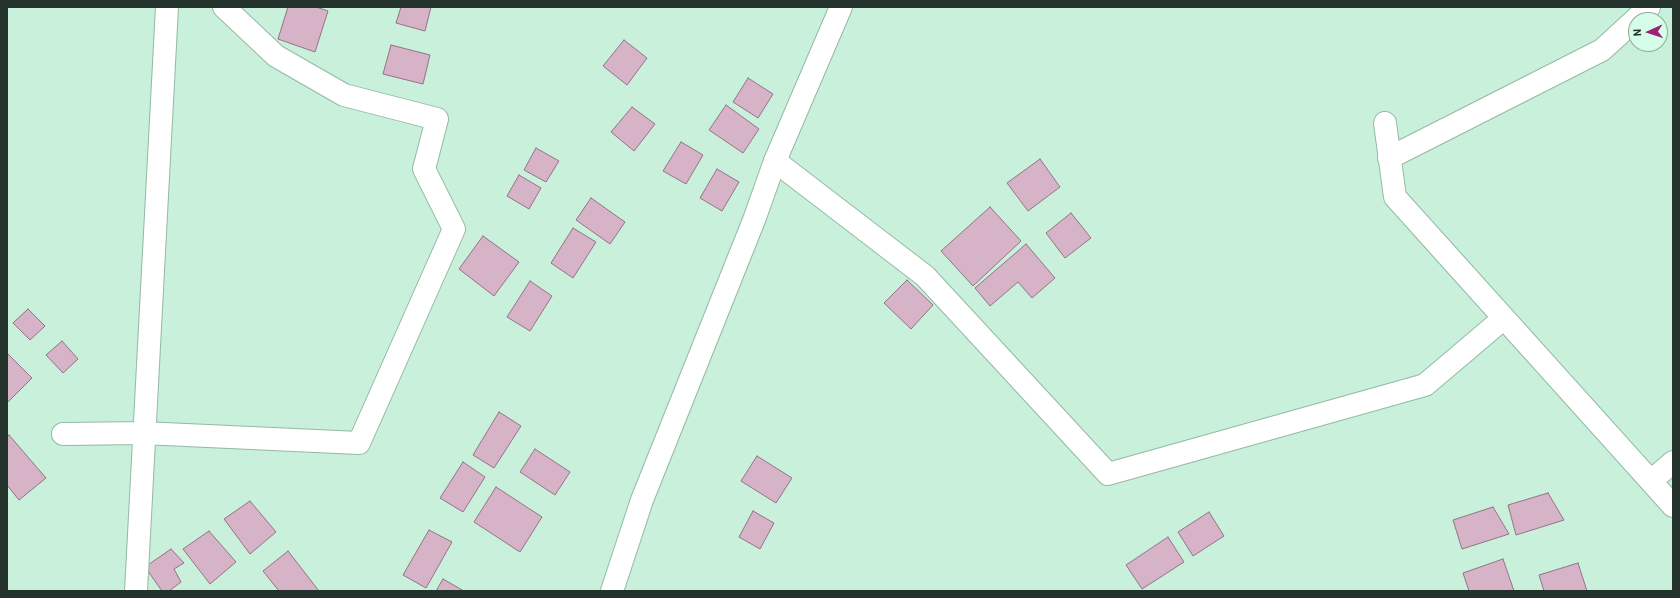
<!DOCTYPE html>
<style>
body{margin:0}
#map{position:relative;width:1680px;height:598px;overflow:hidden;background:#c8f0db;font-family:Barlow,sans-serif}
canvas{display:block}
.frame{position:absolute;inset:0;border:8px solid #23322a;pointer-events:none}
.north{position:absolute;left:1628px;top:12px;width:40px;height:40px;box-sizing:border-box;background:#d6fde8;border:1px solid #8eac9c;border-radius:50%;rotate:267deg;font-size:11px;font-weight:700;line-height:16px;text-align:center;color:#23322a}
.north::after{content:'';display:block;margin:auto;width:14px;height:18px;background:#9c2178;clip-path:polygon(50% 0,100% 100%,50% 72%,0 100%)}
</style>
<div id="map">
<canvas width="1680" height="598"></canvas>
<div class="frame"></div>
<div class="north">N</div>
</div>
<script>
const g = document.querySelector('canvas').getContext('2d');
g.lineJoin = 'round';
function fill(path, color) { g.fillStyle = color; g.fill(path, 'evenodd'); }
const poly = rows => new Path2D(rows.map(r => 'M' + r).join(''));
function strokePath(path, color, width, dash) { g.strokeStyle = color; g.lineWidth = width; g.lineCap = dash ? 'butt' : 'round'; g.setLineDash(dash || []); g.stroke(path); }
const building = poly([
 [288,7,316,7,328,11,315,52,278,39,288,7],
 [401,7,431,7,425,31,396,23,401,7],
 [624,40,647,58,627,85,603,66,624,40],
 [391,45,430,55,423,84,383,74,391,45],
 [748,78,773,94,758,118,733,102,748,78],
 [726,105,759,129,743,153,709,130,726,105],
 [632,107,655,124,634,151,611,132,632,107],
 [681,142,703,155,686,184,663,171,681,142],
 [536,148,559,161,546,182,524,170,536,148],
 [1040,159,1060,187,1028,211,1007,183,1040,159],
 [717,169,739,182,722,211,700,198,717,169],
 [519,175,541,188,529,209,507,196,519,175],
 [591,198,625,222,610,244,576,220,591,198],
 [990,207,1021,241,973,286,941,251,990,207],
 [1071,213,1091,238,1065,258,1046,233,1071,213],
 [573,228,596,242,573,278,551,263,573,228],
 [483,236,519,262,494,296,459,269,483,236],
 [1026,244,1055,278,1032,298,1018,282,990,306,975,288,1026,244],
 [907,280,933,305,911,329,884,303,907,280],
 [530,281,552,296,530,331,507,317,530,281],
 [28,309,45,326,30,340,13,323,28,309],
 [62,341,78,359,63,373,46,355,62,341],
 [7,353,32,378,8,402,7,401,7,353],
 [499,412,521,426,494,468,473,455,499,412],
 [9,435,46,478,19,500,7,485,7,437,9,435],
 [535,449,570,472,555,495,520,472,535,449],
 [757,456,792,478,776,503,741,481,757,456],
 [463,462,485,477,463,512,440,498,463,462],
 [496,487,542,517,520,552,474,522,496,487],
 [1548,493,1564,520,1516,535,1508,505,1548,493],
 [250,501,276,532,250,554,224,519,250,501],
 [1493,507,1509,534,1462,549,1453,520,1493,507],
 [753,511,774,523,760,549,739,537,753,511],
 [1209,512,1224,536,1193,556,1178,532,1209,512],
 [429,530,452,542,426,588,403,575,429,530],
 [209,531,236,562,210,584,183,549,209,531],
 [1168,537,1184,562,1142,589,1126,565,1168,537],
 [171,549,184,563,174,569,181,582,169,591,162,591,145,567,171,549],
 [288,551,319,591,279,591,263,571,288,551],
 [1503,559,1514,591,1469,591,1463,573,1503,559],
 [1578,563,1587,591,1544,591,1539,575,1578,563],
 [443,579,464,591,436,591,443,579]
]);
fill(building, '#d7b3c8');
strokePath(building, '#937286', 1);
const minor = poly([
 [1385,123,1395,197,1673,506],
 [1389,158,1602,50,1649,7],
 [775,161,925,276,1108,474,1425,385,1504,318],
 [63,434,143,433,359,443,454,229,424,169,437,119,344,95,276,56,224,7],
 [1651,481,1673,462],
 [136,591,167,7]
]);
const tertiary = poly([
 [612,591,642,500,754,220,775,161,841,7]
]);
strokePath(minor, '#94b9a5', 24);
strokePath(tertiary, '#94b9a5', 24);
strokePath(minor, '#fff', 22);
strokePath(tertiary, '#fff', 22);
</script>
